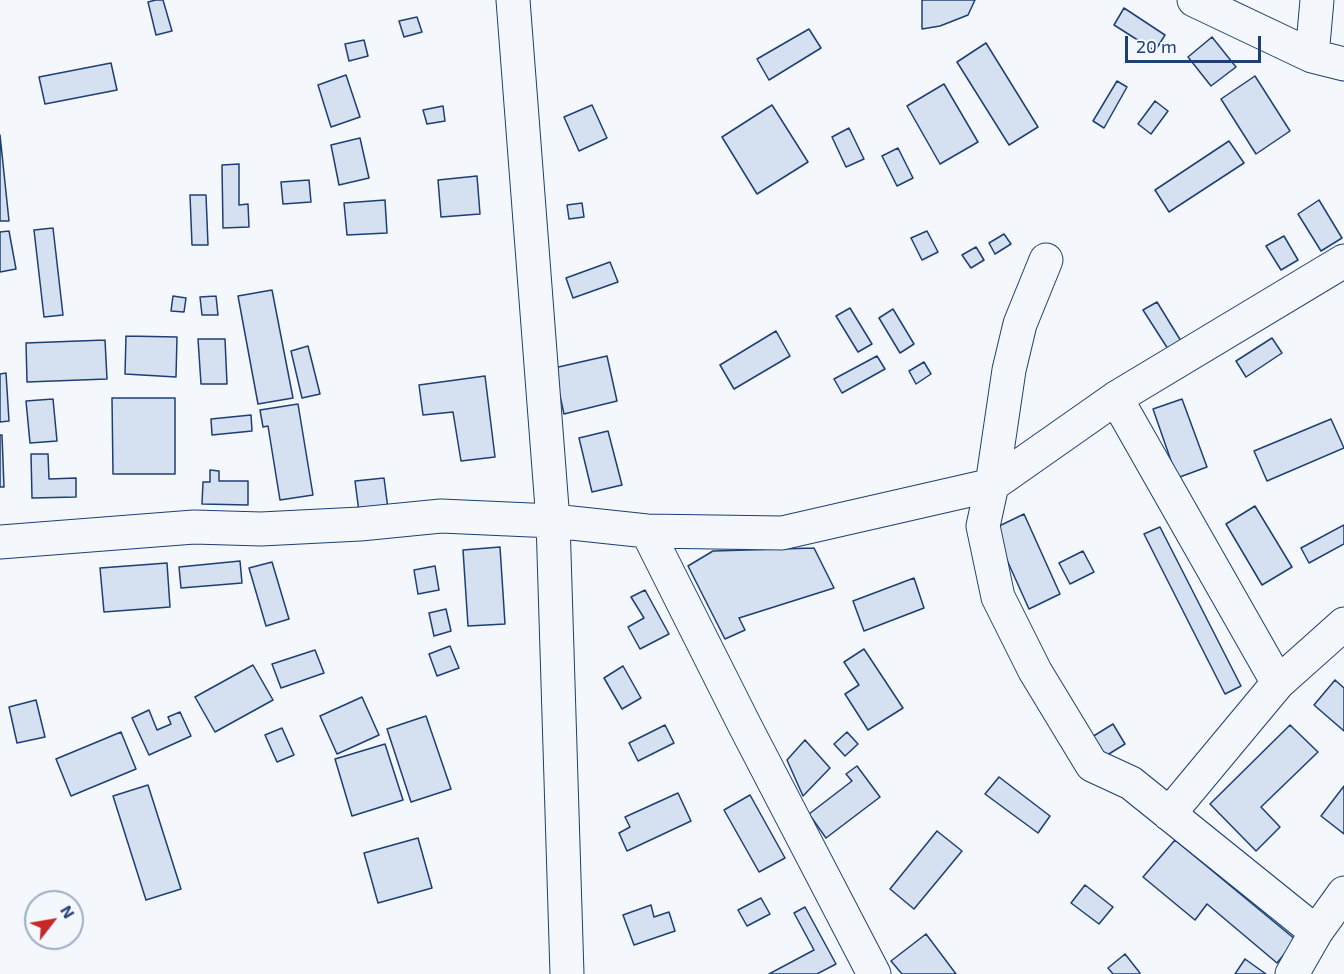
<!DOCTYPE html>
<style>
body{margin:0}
#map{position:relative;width:1344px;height:974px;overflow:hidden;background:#f4f7fb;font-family:"Exo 2",sans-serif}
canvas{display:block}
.north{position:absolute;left:24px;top:890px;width:60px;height:60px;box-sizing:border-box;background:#f4f7fb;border:2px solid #9eadc5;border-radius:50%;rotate:59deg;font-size:16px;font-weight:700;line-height:24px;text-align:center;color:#1d3f73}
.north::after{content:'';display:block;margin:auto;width:21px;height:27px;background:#c62828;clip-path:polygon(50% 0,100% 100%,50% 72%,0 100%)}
.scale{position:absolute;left:1125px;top:36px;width:136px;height:27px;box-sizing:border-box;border:3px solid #1d3f73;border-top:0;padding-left:8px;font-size:18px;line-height:21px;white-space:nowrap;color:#1d3f73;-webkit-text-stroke:4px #f4f7fb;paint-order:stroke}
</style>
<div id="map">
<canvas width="1344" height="974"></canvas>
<div class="north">N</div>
<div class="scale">20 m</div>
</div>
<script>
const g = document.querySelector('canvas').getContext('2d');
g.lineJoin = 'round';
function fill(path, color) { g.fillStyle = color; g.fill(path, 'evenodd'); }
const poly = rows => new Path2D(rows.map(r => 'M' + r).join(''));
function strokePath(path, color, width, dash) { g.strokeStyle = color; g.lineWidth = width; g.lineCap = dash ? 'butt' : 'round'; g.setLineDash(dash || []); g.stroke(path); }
const building = poly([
 [156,0,163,0,172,31,156,35,148,2,156,0],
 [922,0,975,0,968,15,940,26,922,29,922,0],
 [1124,8,1165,35,1155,51,1114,25,1124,8],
 [417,17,422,32,404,37,399,21,417,17],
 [809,29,821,48,769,80,757,59,809,29],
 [1212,37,1236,67,1211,86,1188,57,1212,37],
 [364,40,368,56,349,61,345,44,364,40],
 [986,43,1038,127,1009,145,957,62,986,43],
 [111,63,117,90,45,104,39,77,111,63],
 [346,75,360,117,331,127,318,85,346,75],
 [1255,76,1290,131,1256,154,1221,99,1255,76],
 [1117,81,1127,87,1104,128,1093,121,1117,81],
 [944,84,978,142,940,164,907,106,944,84],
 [1155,101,1168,111,1151,134,1138,124,1155,101],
 [592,105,607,138,579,151,564,117,592,105],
 [772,105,808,162,757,194,722,137,772,105],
 [443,106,445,121,427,124,423,110,443,106],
 [849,128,864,159,846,167,832,137,849,128],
 [0,135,9,221,0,221,0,135],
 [360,138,369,178,339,185,331,145,360,138],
 [1229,141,1244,163,1169,212,1155,190,1229,141],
 [898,148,913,178,897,186,882,156,898,148],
 [239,164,239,205,248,204,249,227,223,228,222,165,239,164],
 [477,176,480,214,441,217,438,180,477,176],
 [309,180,311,202,283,204,281,182,309,180],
 [190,195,206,195,208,245,192,245,190,195],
 [385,200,387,233,347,235,344,203,385,200],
 [1319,200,1342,238,1321,251,1298,214,1319,200],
 [582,203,584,217,569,219,567,205,582,203],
 [53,228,63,315,44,317,34,230,53,228],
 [9,231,16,269,0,272,0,232,9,231],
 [927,231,938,252,922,260,911,238,927,231],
 [1004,234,1011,244,995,254,989,243,1004,234],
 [1284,236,1298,260,1281,270,1266,246,1284,236],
 [976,247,984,260,971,268,962,255,976,247],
 [610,262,618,282,573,298,566,278,610,262],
 [272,290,293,398,258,404,238,296,272,290],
 [173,296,186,298,184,312,171,311,173,296],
 [216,296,218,315,202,315,200,297,216,296],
 [1157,302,1181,341,1168,349,1143,310,1157,302],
 [850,308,872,344,858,352,836,316,850,308],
 [893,309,914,344,900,353,879,318,893,309],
 [776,331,790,356,734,389,720,365,776,331],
 [126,336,177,337,176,377,125,374,126,336],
 [1272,338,1282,353,1246,377,1236,361,1272,338],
 [198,339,225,339,227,384,201,384,198,339],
 [105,340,107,379,27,382,26,343,105,340],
 [308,346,320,394,302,398,291,351,308,346],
 [607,356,617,401,564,414,554,368,607,356],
 [877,356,885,369,842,393,834,379,877,356],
 [924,362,931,374,916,384,909,371,924,362],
 [6,373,9,421,0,422,0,374,6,373],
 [485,376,495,457,461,461,453,412,423,415,419,385,485,376],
 [112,398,175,398,175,474,113,474,112,398],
 [53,399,57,441,30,443,26,401,53,399],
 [1182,399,1207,467,1177,478,1153,409,1182,399],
 [298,404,313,495,280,500,268,426,263,427,260,410,298,404],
 [251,415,252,431,212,435,211,419,251,415],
 [1331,419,1344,448,1267,481,1254,451,1331,419],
 [608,431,622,485,592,492,579,438,608,431],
 [0,435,2,435,4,487,0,487,0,435],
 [31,454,48,454,49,479,76,478,76,497,32,498,31,454],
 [210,470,219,471,219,481,248,481,248,505,202,504,203,482,210,482,210,470],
 [384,478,388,509,359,512,355,481,384,478],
 [1255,506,1292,567,1262,585,1226,524,1255,506],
 [1024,514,1060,594,1029,609,993,529,1024,514],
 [1344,525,1344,544,1309,563,1301,548,1344,525],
 [1160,527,1241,686,1225,694,1144,534,1160,527],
 [500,547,505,624,468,626,463,550,500,547],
 [814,548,834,588,739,618,745,630,725,639,688,566,713,551,814,548],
 [1083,551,1094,572,1070,584,1059,563,1083,551],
 [240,561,242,583,181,588,179,567,240,561],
 [272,562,289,619,266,626,249,568,272,562],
 [167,563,170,607,104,612,100,568,167,563],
 [435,566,439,590,418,594,414,570,435,566],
 [914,578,924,608,864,631,853,601,914,578],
 [645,590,669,634,640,649,628,627,644,618,631,597,645,590],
 [446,609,451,631,434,636,429,613,446,609],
 [450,646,459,668,437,676,429,654,450,646],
 [864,649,903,708,868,730,845,694,859,685,844,662,864,649],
 [315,650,324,673,281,688,272,664,315,650],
 [253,665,273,700,215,732,195,697,253,665],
 [623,666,641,698,622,709,604,678,623,666],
 [1335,680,1344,688,1344,731,1314,705,1335,680],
 [362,697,379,735,337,754,320,716,362,697],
 [36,700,45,737,17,743,9,707,36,700],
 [149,710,157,730,171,724,168,717,180,712,191,736,149,755,132,718,149,710],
 [426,716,451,789,411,802,387,729,426,716],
 [1113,724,1125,744,1104,757,1092,737,1113,724],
 [665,725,674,743,638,761,629,743,665,725],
 [1290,725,1318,752,1261,807,1280,827,1256,851,1210,804,1290,725],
 [282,728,294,755,277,762,265,735,282,728],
 [121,732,136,769,71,796,56,759,121,732],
 [847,732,858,744,845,756,834,744,847,732],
 [805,740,830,768,803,796,787,760,805,740],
 [385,744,403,800,352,816,335,759,385,744],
 [857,766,880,797,826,838,809,814,852,781,846,774,857,766],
 [999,777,1050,816,1038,833,985,794,999,777],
 [148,785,181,889,146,900,113,796,148,785],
 [1344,786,1344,834,1321,816,1344,786],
 [678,793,691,821,627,851,619,833,630,827,625,817,678,793],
 [750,795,785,858,759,872,724,810,750,795],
 [937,831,962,851,914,909,890,889,937,831],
 [418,838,432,888,378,903,364,853,418,838],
 [1175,840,1296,940,1277,963,1207,904,1195,920,1143,877,1175,840],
 [1085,885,1113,907,1099,924,1071,903,1085,885],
 [761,898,770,914,747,926,738,910,761,898],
 [651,905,654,917,669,912,675,931,634,945,623,915,651,905],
 [805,907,836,964,817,974,769,974,814,950,794,913,805,907],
 [926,934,956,974,902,974,891,961,926,934],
 [1125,954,1140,973,1139,974,1113,974,1108,968,1125,954],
 [1245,959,1266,974,1235,974,1245,959]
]);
fill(building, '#d5e0f0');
strokePath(building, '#1d3f73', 1.5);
const minor = poly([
 [513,0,553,521,567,974],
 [1194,0,1312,56],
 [1317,0,1312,56,1344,64],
 [1046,260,1020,324,1009,370,992,485,983,526,998,597,1035,671,1092,765,1131,783,1316,932],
 [1116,398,1278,683],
 [647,531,745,726,874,974],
 [0,542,194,527,261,529,360,524,441,516,553,521,647,531,782,533,992,485,1116,398,1344,261],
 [1169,814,1278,683,1344,624],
 [1292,974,1316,932,1344,893]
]);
strokePath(minor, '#1d3f73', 35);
strokePath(minor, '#f4f7fb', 33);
</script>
